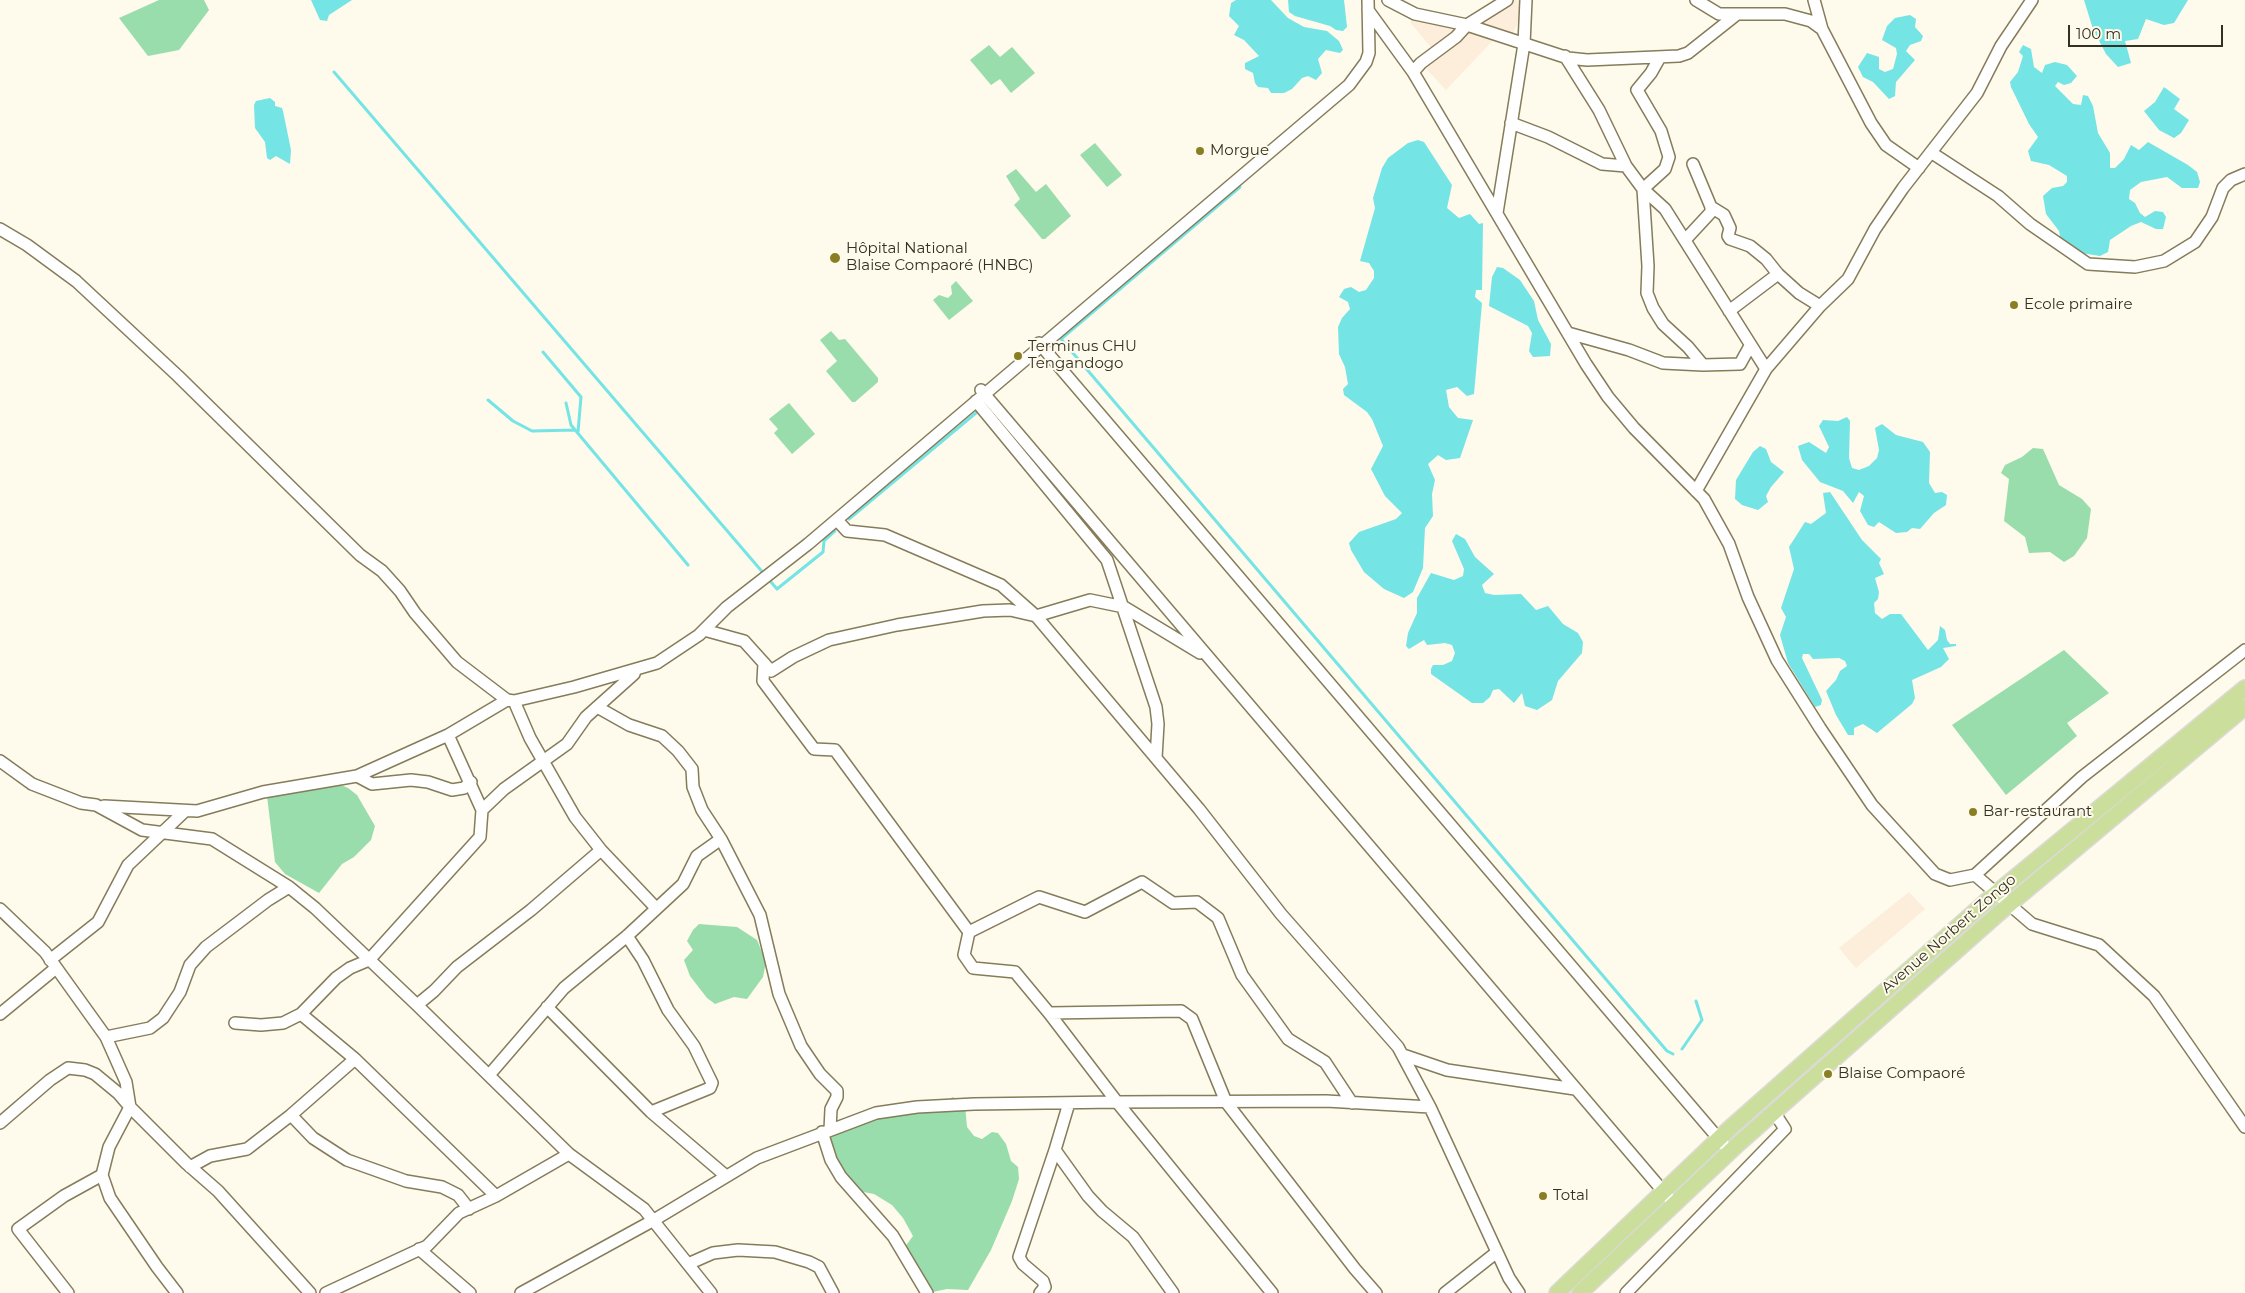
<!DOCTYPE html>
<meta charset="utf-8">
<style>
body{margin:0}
#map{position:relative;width:2245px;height:1293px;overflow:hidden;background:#fefaec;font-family:Montserrat,sans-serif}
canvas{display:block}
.scale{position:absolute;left:2068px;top:25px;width:155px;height:22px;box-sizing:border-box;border:2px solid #343022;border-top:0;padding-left:6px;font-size:15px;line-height:18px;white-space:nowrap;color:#343022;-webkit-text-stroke:4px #fefaec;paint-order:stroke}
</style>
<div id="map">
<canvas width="2245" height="1293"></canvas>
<div class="scale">100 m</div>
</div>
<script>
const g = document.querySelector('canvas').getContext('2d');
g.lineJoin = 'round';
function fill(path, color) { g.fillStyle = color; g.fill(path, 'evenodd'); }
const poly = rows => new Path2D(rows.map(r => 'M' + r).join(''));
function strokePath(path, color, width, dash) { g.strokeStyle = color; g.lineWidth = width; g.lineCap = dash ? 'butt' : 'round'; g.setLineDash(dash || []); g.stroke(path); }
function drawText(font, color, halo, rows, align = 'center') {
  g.font = font + ' Montserrat,sans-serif'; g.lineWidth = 4; g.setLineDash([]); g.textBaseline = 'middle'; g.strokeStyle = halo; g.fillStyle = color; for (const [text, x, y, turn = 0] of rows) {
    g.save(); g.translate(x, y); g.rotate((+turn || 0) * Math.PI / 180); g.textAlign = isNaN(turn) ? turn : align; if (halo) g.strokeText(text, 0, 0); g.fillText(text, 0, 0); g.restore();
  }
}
fill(poly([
 [1502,0,1519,0,1526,6,1510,39,1497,36,1446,90,1421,63,1434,51,1410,22,1421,15,1464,25],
 [1909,892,1925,909,1856,968,1839,948]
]), '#fdeddb');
fill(poly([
 [159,0,204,0,209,10,179,50,148,56,119,18],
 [989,45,1000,57,1012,47,1035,73,1011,93,1000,79,991,85,970,60],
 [1095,143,1122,175,1107,187,1080,155],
 [1016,169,1036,192,1046,184,1071,216,1045,239,1042,239,1014,205,1020,199,1006,176],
 [956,281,973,301,949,320,933,300,939,295,948,298,952,294,951,286],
 [831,331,839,340,845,339,878,378,878,382,855,402,852,402,826,371,837,361,820,340],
 [789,403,815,434,792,454,774,433,778,429,769,419],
 [2033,448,2043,449,2059,485,2082,499,2091,509,2087,538,2074,556,2064,562,2050,552,2029,553,2025,537,2004,521,2009,479,2001,473,2005,465,2022,457],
 [2064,650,2109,693,2067,723,2077,736,2006,795,1952,725],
 [334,782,348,788,357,795,375,826,371,840,354,857,342,864,319,893,285,874,275,862,267,796],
 [699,924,737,927,757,940,766,962,763,977,747,999,734,997,715,1004,707,998,690,976,684,960,693,950,687,941,693,930],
 [953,1097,965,1105,967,1127,974,1136,982,1139,992,1132,998,1133,1006,1144,1011,1161,1018,1167,1019,1179,1012,1201,991,1250,968,1290,947,1289,928,1293,904,1248,913,1236,903,1218,892,1205,874,1194,858,1191,832,1156,827,1137,902,1106,920,1112,932,1108]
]), '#98ddab');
fill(poly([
 [311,0,352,0,329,15,327,21,320,20],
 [1236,0,1271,0,1288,18,1304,27,1327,31,1339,41,1343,50,1340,53,1326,50,1318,59,1322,73,1316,80,1308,76,1302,78,1292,89,1284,93,1271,93,1268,88,1258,87,1255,83,1253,73,1245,69,1245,63,1259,56,1244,40,1234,35,1239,26,1229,16,1231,3],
 [1288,0,1344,0,1347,27,1343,31,1336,30,1330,26,1295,16,1289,12],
 [2084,0,2188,0,2174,23,2164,25,2146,19,2138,39,2125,41,2131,63,2118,67,2106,54,2093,29],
 [1910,15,1916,19,1915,27,1923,36,1921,41,1910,45,1906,51,1915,60,1896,82,1895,96,1889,99,1873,82,1863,77,1858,67,1867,53,1879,57,1879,69,1885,72,1893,69,1897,54,1896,48,1882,40,1887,26,1895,18],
 [2023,45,2031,49,2034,67,2042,73,2045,65,2055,62,2067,65,2077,76,2071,83,2064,85,2058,82,2055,86,2073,104,2081,105,2083,95,2088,96,2093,106,2098,133,2110,153,2110,168,2115,168,2124,159,2131,145,2139,150,2148,142,2188,165,2197,172,2200,182,2198,188,2182,188,2167,177,2141,182,2130,190,2129,199,2135,203,2140,213,2145,217,2155,211,2163,212,2166,217,2163,229,2156,229,2141,222,2131,226,2110,240,2108,252,2100,256,2075,252,2061,241,2059,231,2046,214,2043,196,2052,188,2063,186,2067,182,2067,176,2049,165,2031,161,2028,151,2038,137,2029,124,2011,87,2010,82,2018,72,2023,56,2019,52],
 [2164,87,2180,99,2174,109,2189,120,2181,133,2174,138,2159,130,2144,111,2155,102],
 [270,98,275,102,275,106,282,108,283,111,291,150,290,164,276,156,270,160,267,158,265,142,255,128,254,105,256,101],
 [1418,140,1424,142,1452,185,1447,208,1459,218,1470,214,1479,224,1483,223,1482,290,1476,290,1475,297,1482,303,1474,394,1467,396,1457,387,1446,390,1449,407,1458,418,1473,420,1460,458,1446,460,1438,455,1428,464,1435,480,1432,494,1433,516,1425,528,1423,568,1413,592,1404,598,1384,589,1364,572,1351,550,1349,543,1359,532,1396,519,1402,513,1385,496,1371,469,1383,446,1372,419,1367,412,1344,395,1343,389,1348,384,1345,367,1339,354,1338,327,1342,318,1350,309,1348,302,1339,297,1344,289,1351,287,1359,292,1366,290,1374,278,1374,271,1369,263,1360,261,1375,208,1373,198,1382,168,1388,158,1408,143],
 [1497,267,1503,268,1520,280,1534,301,1538,320,1551,344,1550,356,1533,357,1529,351,1532,333,1528,326,1489,306,1492,277],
 [1847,417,1850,421,1849,458,1852,468,1859,470,1869,466,1877,458,1879,450,1875,428,1882,424,1896,435,1923,442,1930,452,1929,483,1935,493,1942,492,1947,495,1946,505,1934,513,1920,529,1912,528,1907,532,1896,533,1879,522,1874,527,1868,525,1860,511,1864,496,1859,492,1853,503,1843,491,1820,482,1802,460,1798,446,1809,442,1826,453,1829,447,1819,426,1823,420,1838,421],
 [1760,446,1766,449,1771,462,1784,472,1771,487,1766,496,1768,502,1758,510,1742,505,1735,499,1736,480,1753,452],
 [1830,492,1862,540,1881,559,1879,563,1884,574,1875,578,1879,592,1878,599,1874,603,1875,613,1882,619,1890,614,1901,614,1928,650,1938,640,1940,626,1945,630,1947,640,1950,644,1956,644,1956,646,1943,648,1949,659,1941,667,1912,680,1915,698,1912,704,1877,733,1863,724,1854,728,1854,735,1848,735,1836,715,1826,691,1836,680,1840,671,1847,666,1845,661,1839,658,1813,659,1809,654,1803,654,1802,658,1822,700,1821,705,1815,707,1788,663,1780,635,1786,617,1781,608,1794,569,1789,547,1805,522,1811,524,1826,513,1823,493],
 [1456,534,1465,539,1475,557,1494,574,1482,585,1485,593,1494,595,1521,594,1536,610,1548,606,1563,624,1578,633,1583,642,1582,653,1558,681,1552,700,1537,710,1525,706,1522,693,1514,703,1499,689,1493,690,1490,697,1483,703,1472,703,1431,674,1431,669,1433,665,1443,665,1452,661,1455,653,1452,645,1445,643,1427,645,1424,640,1409,649,1406,646,1408,633,1417,613,1417,598,1431,573,1454,580,1463,576,1464,569,1452,541]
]), '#74e4e5');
strokePath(poly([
 [334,72,777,589,823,552,824,541,835,531],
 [1240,187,1061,339,1667,1051,1673,1054],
 [543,352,581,397,578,432],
 [488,400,513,421,532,431,575,430],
 [566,403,571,425,688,565],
 [849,519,977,412],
 [1682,1049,1702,1020,1696,1001]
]), '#74e4e5', 3);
const minor = poly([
 [1388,0,1415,14,1467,25,1568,58,1587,60,1679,56,1688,53,1736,15],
 [1696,0,1719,14,1785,14,1811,21,1822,29,1871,123,1886,145,1919,168],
 [1814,0,1822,29],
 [1368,10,1413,72,1586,364,1608,397,1634,428,1704,499,1729,544,1748,597,1777,660,1820,728,1872,805,1935,874,1950,880,1975,875,2082,777,2245,650],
 [1565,56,1599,110,1626,166,1643,189,1665,209,1766,369],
 [1660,57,1651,73,1637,90,1661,131,1669,157,1665,169,1643,189,1648,266,1647,293,1653,308,1663,324,1688,347,1703,365,1740,364,1750,346],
 [1413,72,1421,63,1456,37,1467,25,1507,0],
 [1511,123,1548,137,1602,164,1626,166],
 [1932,153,1998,196,2030,224,2088,264,2135,267,2164,261,2195,242,2212,217,2223,188,2231,180,2245,174],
 [1711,207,1724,215,1730,228,1728,236,1730,239,1750,246,1766,259,1778,274,1799,293,1820,306],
 [1497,213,1524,44,1526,0],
 [0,229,27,245,76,281,178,376,360,555,382,571,400,591,415,613,457,662,507,700,514,701,574,687,657,663,699,635,727,607,808,544,1349,85,1366,62,1369,53,1368,0],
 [1686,239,1711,212,1711,207,1693,164],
 [1729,311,1778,274],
 [1568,333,1629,350,1663,363,1703,365],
 [1039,343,1724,1145],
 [981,390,1674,1204],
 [976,401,1107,560,1156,707,1158,724,1156,758],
 [1696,491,1766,369,1820,306,1848,279,1875,229,1903,188,1977,93,2001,46,2032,0],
 [837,520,847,531,885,535,1001,585,1036,616,1199,809,1281,914,1398,1047,1430,1107,1509,1278,1519,1293],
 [704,630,744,641,771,671,793,657,829,640,897,625,983,611,1010,610,1036,616,1090,600,1124,607,1200,653],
 [764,663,763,681,814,749,835,750,969,932,1039,897,1085,912,1142,882,1173,903,1197,902,1218,918,1242,975,1288,1039,1325,1062,1352,1103],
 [514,701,530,738,575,817,601,850,656,908],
 [597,707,629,725,662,736,678,751,692,769,693,787,702,810,721,839,760,915,779,994,801,1046,820,1074,837,1091,837,1097,831,1109,830,1130],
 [0,761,32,784,81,803,96,805,142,830,212,839,289,887,315,908,417,1005,569,1154,644,1209,711,1293],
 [357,776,372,784,411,780,428,782,452,790,464,788,471,782],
 [104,806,197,811,263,792,357,776,448,735,507,700],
 [482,810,504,789,567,744,586,717,634,674,635,670],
 [1975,875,2032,924,2099,945,2154,996,2245,1127],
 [0,909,45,952,106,1037,126,1082,130,1107,109,1147,102,1175,110,1198,157,1267,177,1293],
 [969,932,964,955,973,968,1015,972,1049,1013,1117,1102,1272,1293],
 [627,936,643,960,668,1010,694,1046,712,1083,710,1088,651,1112],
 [50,960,98,922,128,865,184,812],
 [417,1005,434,991,457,967,531,910,601,850],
 [547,1007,651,1112,726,1176],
 [1049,1013,1181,1011,1192,1019,1226,1102,1355,1269,1376,1293],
 [0,1014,56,968],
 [301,1014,355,1059,496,1196],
 [235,1023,261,1025,283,1023,301,1014,336,978,350,968,369,960,480,837,482,810,448,735],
 [106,1037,150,1028,163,1018,180,992,190,965,206,947,268,900,289,887],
 [1403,1055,1447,1070,1575,1089],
 [490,1074,564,988,627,936,683,884,697,856,721,839],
 [1069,1103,1055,1150,1088,1196,1102,1211,1133,1237,1173,1293],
 [291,1115,313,1138,347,1160,406,1181,442,1187,458,1195,469,1209],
 [0,1123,50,1080,68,1068,85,1070,95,1074,118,1093,130,1107,186,1163,218,1191,310,1293],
 [822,1132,831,1160,841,1177,893,1236,927,1293],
 [190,1167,210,1156,247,1149,291,1115,355,1059],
 [419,1249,470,1293],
 [688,1264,713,1253,738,1250,775,1252,809,1262,819,1267,833,1293],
 [68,1293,18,1229,64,1196,102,1175],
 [326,1293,427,1246,459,1213,496,1196,569,1154],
 [521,1293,654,1220,757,1158,876,1113,917,1107,974,1104,1117,1102,1326,1101,1430,1107],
 [1040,1293,1045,1287,1043,1281,1023,1264,1019,1257,1055,1150],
 [1445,1293,1497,1252],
 [1626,1293,1785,1129,1774,1112]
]);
const major = poly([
 [1557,1293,1729,1129,1989,899,2245,688],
 [1580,1293,1737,1145,1999,913,2245,707]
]);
strokePath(minor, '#857c5a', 14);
strokePath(major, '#dadad7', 18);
strokePath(minor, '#fff', 11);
strokePath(major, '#cbde9b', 15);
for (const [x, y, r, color] of [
 [1200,151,5,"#8a7e25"],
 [835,258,6,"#8a7e25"],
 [2014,305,5,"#8a7e25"],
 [1018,356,5,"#8a7e25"],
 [1973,812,5,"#8a7e25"],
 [1828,1074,5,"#8a7e25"],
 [1543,1196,5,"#8a7e25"]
]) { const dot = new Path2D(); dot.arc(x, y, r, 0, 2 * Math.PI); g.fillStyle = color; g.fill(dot); strokePath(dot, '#fefaec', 2); }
drawText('15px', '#343022', '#fefaec', [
 ["Morgue",1210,151],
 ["Hôpital National",846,249],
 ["Blaise Compaoré (HNBC)",846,266],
 ["Ecole primaire",2024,305],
 ["Terminus CHU",1028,347],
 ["Tengandogo",1028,364],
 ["Bar-restaurant",1983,812],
 ["Blaise Compaoré",1838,1074],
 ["Total",1553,1196]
], 'left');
drawText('15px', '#343022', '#fefaec', [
 ["Avenue Norbert Zongo",1949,934,-41]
]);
</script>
